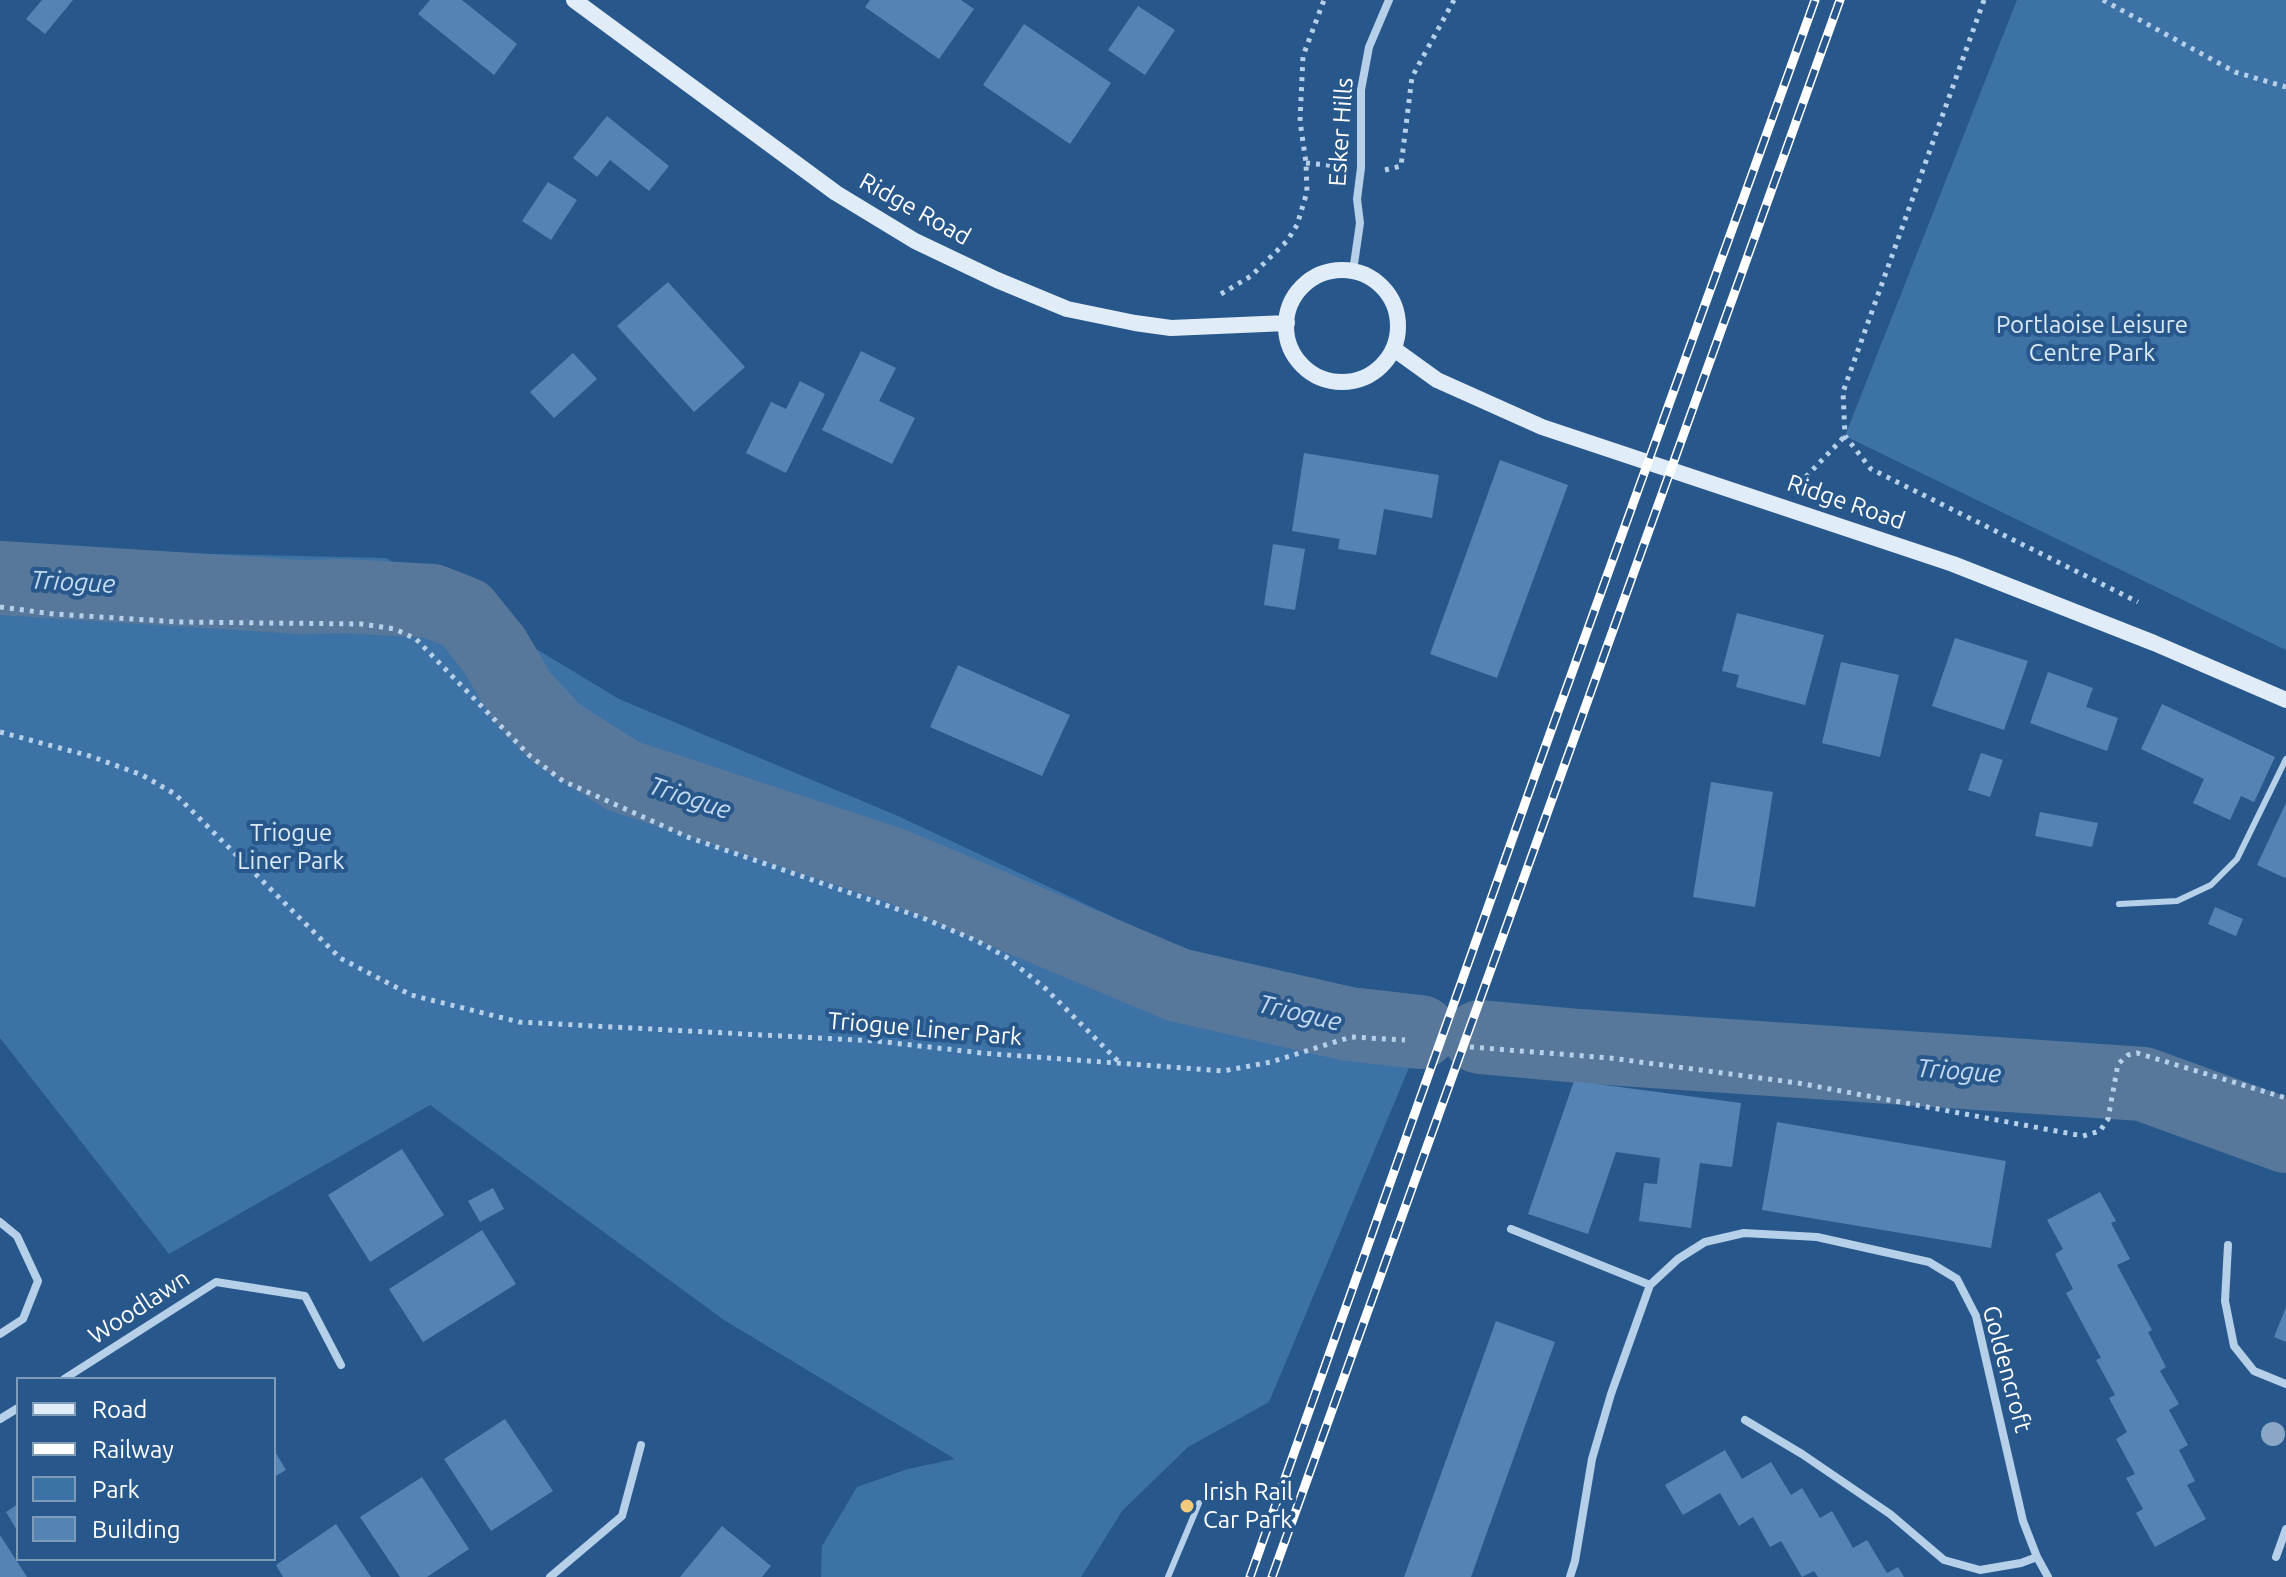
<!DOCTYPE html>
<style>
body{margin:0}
#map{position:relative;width:2286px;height:1577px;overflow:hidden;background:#28588b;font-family:Ubuntu,sans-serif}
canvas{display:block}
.legend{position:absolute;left:16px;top:1377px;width:260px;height:184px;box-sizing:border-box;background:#28588b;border:2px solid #7e9bb9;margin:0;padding:10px 14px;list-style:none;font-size:24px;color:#fff}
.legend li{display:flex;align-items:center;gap:16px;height:40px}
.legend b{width:40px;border:2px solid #7e9bb9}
</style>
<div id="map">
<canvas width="2286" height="1577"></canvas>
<ul class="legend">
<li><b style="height:10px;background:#e0ecf8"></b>Road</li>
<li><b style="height:10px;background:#fff"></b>Railway</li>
<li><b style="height:22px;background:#3d72a7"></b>Park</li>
<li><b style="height:22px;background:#5583b3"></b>Building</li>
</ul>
</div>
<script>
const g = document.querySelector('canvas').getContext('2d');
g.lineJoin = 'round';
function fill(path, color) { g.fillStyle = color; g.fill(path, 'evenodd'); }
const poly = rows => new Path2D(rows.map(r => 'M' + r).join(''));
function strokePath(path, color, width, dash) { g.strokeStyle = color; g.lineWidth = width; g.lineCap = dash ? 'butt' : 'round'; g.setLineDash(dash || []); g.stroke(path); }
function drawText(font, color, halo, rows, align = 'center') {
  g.font = font + ' Ubuntu,sans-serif'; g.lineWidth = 8; g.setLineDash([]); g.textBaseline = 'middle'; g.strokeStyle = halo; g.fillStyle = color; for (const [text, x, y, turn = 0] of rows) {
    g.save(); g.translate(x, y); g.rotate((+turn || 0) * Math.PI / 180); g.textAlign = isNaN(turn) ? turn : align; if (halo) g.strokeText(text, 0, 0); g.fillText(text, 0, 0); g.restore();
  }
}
fill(poly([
 [2017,0,2286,0,2286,650,1845,436],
 [0,549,386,558,619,699,898,816,1194,955,1380,1021,1426,1027,1269,1402,1188,1447,1122,1511,1081,1577,821,1577,822,1546,857,1487,908,1469,955,1459,724,1320,430,1105,169,1254,0,1038]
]), '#3d72a7');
strokePath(poly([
 [0,578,301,597,343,596,432,601,465,614,494,650,521,696,556,733,623,776,894,865,1178,985,1349,1024,1420,1032],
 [1480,1037,1579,1046,2143,1084,2286,1136]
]), '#58789b', 74);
fill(poly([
 [42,0,73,0,45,34,26,19],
 [430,0,462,0,517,44,494,75,418,14],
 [870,0,961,0,974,9,939,59,865,7],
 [1138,6,1175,30,1145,75,1108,50],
 [1024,24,1111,83,1070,144,983,85],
 [607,116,669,166,649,191,610,160,597,177,573,158],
 [548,182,577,200,551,240,522,221],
 [668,282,745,367,694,412,617,326],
 [861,351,896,368,879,401,915,418,892,464,822,430],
 [573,353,597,379,554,418,530,392],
 [800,381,825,394,786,473,746,453,771,402,786,409],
 [1304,453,1439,475,1432,518,1384,509,1376,555,1338,549,1340,539,1292,531],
 [1500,460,1568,485,1497,678,1430,654],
 [1273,544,1305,549,1295,610,1264,605],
 [1737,613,1824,635,1805,705,1736,687,1739,675,1722,671],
 [1955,638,2028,661,2004,730,1932,706],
 [1841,662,1899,675,1880,757,1822,743],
 [958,665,1070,715,1042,776,930,727],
 [2048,672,2093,688,2086,707,2118,718,2107,751,2030,723],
 [2162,704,2275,757,2254,802,2241,796,2230,820,2193,803,2204,779,2141,749],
 [1981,753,2003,760,1990,797,1968,790],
 [1711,782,1773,792,1755,907,1693,897],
 [2286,803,2286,876,2285,878,2257,865],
 [2040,812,2098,823,2092,847,2035,836],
 [2215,907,2243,919,2236,936,2208,924],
 [1574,1081,1741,1103,1732,1167,1700,1163,1691,1228,1639,1221,1644,1183,1657,1184,1660,1158,1616,1152,1588,1234,1528,1214],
 [1777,1122,2006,1161,1991,1248,1762,1210],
 [402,1149,444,1215,370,1262,328,1195],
 [493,1188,504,1209,480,1222,468,1201],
 [2100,1192,2116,1221,2111,1223,2130,1259,2117,1265,2152,1330,2148,1332,2166,1367,2160,1371,2179,1404,2169,1410,2188,1445,2179,1450,2195,1481,2187,1485,2206,1519,2155,1547,2136,1513,2143,1509,2126,1478,2135,1474,2116,1439,2127,1432,2109,1398,2115,1395,2096,1360,2101,1358,2066,1293,2073,1289,2055,1254,2063,1249,2047,1220],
 [482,1230,516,1284,423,1342,389,1289],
 [2286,1307,2286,1342,2274,1337],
 [1496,1321,1555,1342,1471,1577,1404,1577],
 [505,1419,553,1491,491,1531,444,1459],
 [274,1450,286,1470,274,1477],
 [1725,1450,1742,1479,1771,1462,1791,1495,1802,1488,1820,1518,1832,1511,1853,1548,1867,1540,1887,1573,1898,1567,1904,1577,1818,1577,1814,1571,1802,1577,1781,1541,1770,1547,1753,1517,1739,1526,1720,1493,1683,1515,1665,1485],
 [422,1477,469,1549,427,1577,400,1577,360,1517],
 [18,1504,18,1532,6,1512],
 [336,1524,371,1577,283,1577,276,1565],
 [722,1526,771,1566,762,1577,680,1577],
 [0,1535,27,1577,0,1577]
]), '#5583b3');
strokePath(poly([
 [1984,0,1843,392,1845,436,1871,469,2138,602],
 [2103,0,2235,72,2286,87],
 [1306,163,1339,166],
 [1385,170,1401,166,1412,77,1454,0],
 [1221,294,1251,276,1287,241,1297,225,1307,192,1306,163,1300,121,1303,56,1324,0],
 [1799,484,1845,436],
 [0,607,54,614,179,622,362,624,395,629,416,639,530,756,563,781,690,838,923,918,977,941,1006,957,1046,989,1121,1064],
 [0,732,90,756,142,775,175,794,340,958,411,995,519,1022,876,1041,982,1053,1223,1071,1271,1062,1351,1037,1405,1040],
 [1470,1047,1610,1058,1798,1083,2083,1136,2100,1131,2108,1119,2118,1064,2128,1055,2137,1053,2286,1098]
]), '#b6d0e9', 5, [4, 6]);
strokePath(poly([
 [2119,904,2177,901,2211,885,2237,859,2286,759],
 [1168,1577,1199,1503]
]), '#b6d0e9', 6);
strokePath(poly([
 [1353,271,1360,223,1357,199,1361,168,1361,90,1369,47,1389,0],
 [0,1222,17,1236,38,1281,23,1319,0,1334],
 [1511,1229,1650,1285],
 [2228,1245,2225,1301,2234,1346,2254,1371,2286,1384],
 [64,1379,216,1282,305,1296,341,1365],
 [0,1419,18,1408],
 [1745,1420,1802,1454,1890,1514,1944,1560,1980,1570,2021,1563,2037,1557],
 [2276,1557,2286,1529],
 [550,1577,622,1516,641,1445],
 [1570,1577,1575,1561,1592,1459,1611,1394,1650,1285,1678,1259,1705,1242,1744,1233,1817,1237,1929,1262,1957,1279,1976,1316,2023,1521,2037,1557,2048,1577]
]), '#b6d0e9', 8);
strokePath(poly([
 [574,0,836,193,915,241,997,280,1067,309,1135,323,1171,328,1287,323],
 '1286 326a56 56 0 1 1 112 0a56 56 0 1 1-112 0Z',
 [1394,349,1437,380,1542,427,1953,564,2154,643,2286,700]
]), '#e0ecf8', 16);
const rail = poly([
 [1250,1577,1534,778,1815,0],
 [1272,1577,1840,0]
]);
strokePath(rail, '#fff', 9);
strokePath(rail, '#28588b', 6, [18]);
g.fillStyle = '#8aa8c6';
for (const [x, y] of [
 [2273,1434]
]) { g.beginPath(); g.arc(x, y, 12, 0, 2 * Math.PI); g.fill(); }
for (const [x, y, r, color] of [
 [1187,1506,8,"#f1ca7c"]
]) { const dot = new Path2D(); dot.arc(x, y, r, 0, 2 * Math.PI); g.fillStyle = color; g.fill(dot); strokePath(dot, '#28588b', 3); }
drawText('24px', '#fff', '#28588b', [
 ["Esker Hills",1341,132,-86],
 ["Ridge Road",915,209,29],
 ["Ridge Road",1846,502,19],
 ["Triogue Liner Park",925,1029,5],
 ["Woodlawn",139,1307,-33],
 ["Goldencroft",2007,1369,75]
]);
drawText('24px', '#dae9f7', '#28588b', [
 ["Portlaoise Leisure",2092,325],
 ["Centre Park",2092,353],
 ["Triogue",291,833],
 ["Liner Park",291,861]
]);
drawText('24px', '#fff', '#28588b', [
 ["Irish Rail",1203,1492],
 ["Car Park",1203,1520]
], 'left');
drawText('italic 26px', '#c2d9f1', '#28588b', [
 ["Triogue",73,582,3],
 ["Triogue",690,798,18],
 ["Triogue",1300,1013,13],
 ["Triogue",1959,1071,4]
]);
</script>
